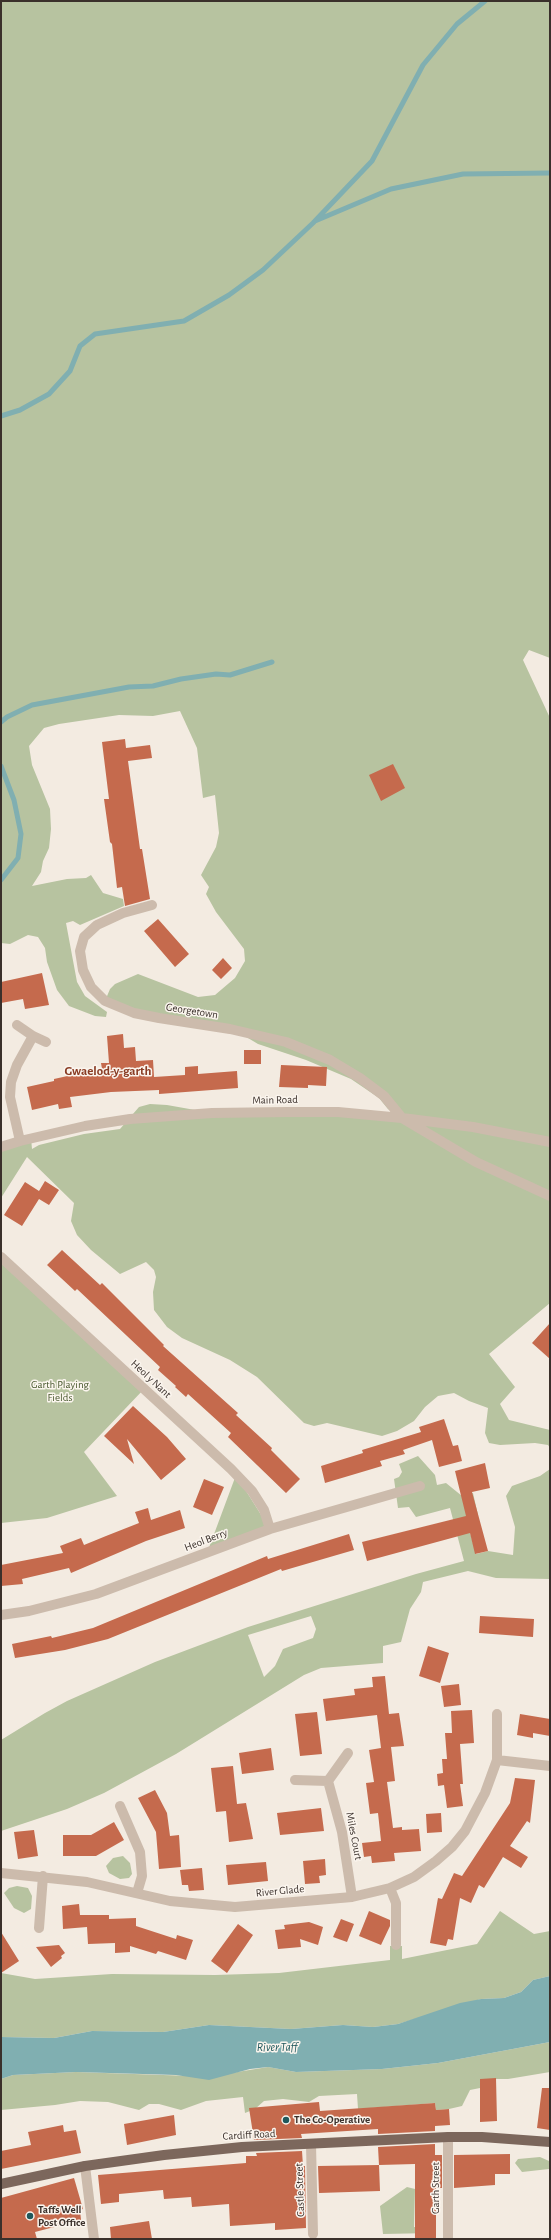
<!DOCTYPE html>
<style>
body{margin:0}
#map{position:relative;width:551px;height:2240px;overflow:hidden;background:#f3ebe1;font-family:"Alegreya Sans",sans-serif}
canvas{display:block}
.frame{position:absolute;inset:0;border:2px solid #3a302b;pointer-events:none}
</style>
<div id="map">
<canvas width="551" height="2240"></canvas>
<div class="frame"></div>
</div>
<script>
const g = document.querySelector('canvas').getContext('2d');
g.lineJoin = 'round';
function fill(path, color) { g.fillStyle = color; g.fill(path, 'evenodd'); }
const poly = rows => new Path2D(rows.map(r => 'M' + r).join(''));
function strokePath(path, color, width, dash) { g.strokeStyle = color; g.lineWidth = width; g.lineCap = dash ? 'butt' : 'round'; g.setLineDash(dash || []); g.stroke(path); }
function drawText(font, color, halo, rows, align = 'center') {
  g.font = font + ' "Alegreya Sans",sans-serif'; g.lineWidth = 3; g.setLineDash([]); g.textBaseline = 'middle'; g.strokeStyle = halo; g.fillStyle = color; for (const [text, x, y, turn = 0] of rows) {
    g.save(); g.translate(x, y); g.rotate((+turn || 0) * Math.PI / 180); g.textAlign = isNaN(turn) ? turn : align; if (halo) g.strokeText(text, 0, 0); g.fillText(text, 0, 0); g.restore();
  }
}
fill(poly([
 [1,1,550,1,550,658,529,650,523,660,550,718,550,1303,489,1354,515,1387,500,1404,509,1420,550,1430,550,1448,548,1445,535,1443,500,1445,489,1443,485,1433,488,1408,469,1401,454,1393,438,1396,425,1407,414,1421,397,1431,382,1436,327,1423,314,1426,304,1423,257,1377,230,1360,182,1338,167,1327,154,1310,153,1292,156,1277,154,1270,146,1262,120,1274,91,1250,77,1235,71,1221,74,1203,27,1157,1,1198,1,1147,31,1138,32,1149,39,1145,84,1134,120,1129,139,1107,150,1104,167,1105,212,1113,401,1117,388,1109,379,1098,351,1079,306,1060,258,1044,243,1035,159,1018,105,1001,110,989,115,984,138,974,198,997,215,995,235,978,245,961,244,949,216,912,206,894,209,887,201,875,216,847,219,833,215,795,203,798,197,748,180,711,153,716,119,715,59,724,44,728,29,746,32,765,50,809,51,829,49,848,43,861,41,872,32,886,67,879,86,878,91,875,103,893,123,899,124,906,80,925,73,921,66,923,77,982,85,996,107,1012,106,1017,95,1016,69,1006,57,990,47,962,45,948,38,937,28,935,10,944,1,943],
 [1,1257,144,1389,84,1452,117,1496,47,1518,1,1523],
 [418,1456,435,1475,437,1485,446,1483,462,1496,473,1493,478,1515,466,1518,476,1554,488,1551,513,1555,515,1527,506,1496,512,1486,540,1476,550,1469,550,1579,496,1578,468,1571,423,1582,421,1592,410,1609,401,1642,383,1646,383,1663,321,1668,304,1675,176,1754,104,1793,67,1809,1,1831,1,1740,45,1713,67,1701,155,1662,248,1627,416,1574,464,1561,450,1508,416,1517,409,1507,398,1508,394,1479,399,1477,402,1472,399,1464],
 [311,1616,316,1629,313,1638,283,1649,275,1666,264,1677,248,1635],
 [236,1475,270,1529,207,1553],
 [123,1856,130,1863,132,1874,129,1878,120,1879,109,1873,106,1866,113,1858],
 [17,1886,28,1888,32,1896,31,1909,24,1913,14,1908,4,1893,9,1888],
 [500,1911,534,1934,550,1931,550,1976,533,1980,521,1992,504,1998,481,1999,398,2024,373,2027,343,2025,291,2029,209,2025,163,2032,92,2031,54,2038,1,2037,1,1973,35,1979,112,1974,215,1975,279,1973,390,1960,390,1946,402,1946,402,1959,477,1944],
 [550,2042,550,2072,508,2079,480,2079,480,2088,470,2090,462,2106,449,2109,436,2110,435,2103,358,2109,357,2094,319,2096,309,2102,283,2099,264,2101,255,2109,245,2113,243,2097,206,2101,181,2110,159,2104,149,2104,139,2110,108,2102,80,2101,55,2105,1,2110,1,2079,13,2075,76,2072,192,2076,231,2073,268,2067,296,2072,382,2069,438,2063],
 [540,2157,549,2161,549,2169,522,2172,515,2163,518,2159],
 [407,2187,415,2189,414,2227,435,2226,434,2233,383,2234,380,2206]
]), '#b7c3a0');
fill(poly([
 [550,1976,550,2042,438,2063,382,2069,296,2072,268,2067,250,2069,209,2080,176,2075,76,2072,13,2075,1,2079,1,2037,54,2038,92,2031,163,2032,209,2025,291,2029,343,2025,373,2027,398,2024,460,2003,481,1999,504,1998,521,1992,533,1980]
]), '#80afb1');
strokePath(poly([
 [315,221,391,189,463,174,550,173],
 [1,416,20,410,49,394,70,371,80,346,95,334,184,321,229,295,263,270,313,223,372,161,423,65,457,24,485,1],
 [1,722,7,717,32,705,129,687,153,686,181,679,216,674,230,675,272,662],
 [1,766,14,800,21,834,18,858,1,880]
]), '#80afb1', 5);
fill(poly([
 [125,739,126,748,150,745,152,758,128,761,140,849,142,849,150,899,125,906,122,887,117,888,112,844,110,842,104,799,109,799,102,742],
 [393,764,405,788,381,801,369,775],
 [158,919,189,954,175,967,144,931],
 [223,958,232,968,221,979,212,970],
 [42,973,49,1005,25,1009,23,999,1,1003,1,982],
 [123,1034,124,1048,135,1047,136,1061,153,1060,154,1077,185,1075,185,1067,198,1066,198,1074,237,1071,238,1088,159,1094,159,1090,111,1092,70,1097,72,1107,59,1109,58,1104,32,1110,27,1087,54,1081,54,1079,72,1075,71,1073,102,1069,101,1063,109,1063,107,1036],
 [244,1050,261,1050,261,1064,244,1064],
 [281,1065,327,1067,326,1086,308,1085,308,1088,279,1087],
 [45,1181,59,1190,49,1205,39,1199,22,1226,4,1215,25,1182,39,1191],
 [62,1250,100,1285,102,1283,164,1345,163,1346,238,1413,236,1415,272,1448,271,1450,300,1479,286,1493,228,1437,231,1433,188,1394,186,1397,175,1387,176,1386,158,1370,160,1367,77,1289,75,1291,47,1265],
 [550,1323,550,1359,532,1343],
 [133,1406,167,1437,186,1459,161,1480,127,1439,134,1464,104,1436],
 [444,1419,453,1446,458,1445,462,1461,439,1467,432,1440,403,1450,405,1454,380,1461,382,1466,325,1483,321,1466,363,1453,362,1450,421,1432,419,1427],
 [485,1463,490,1488,472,1492,488,1551,475,1554,470,1533,367,1561,362,1542,466,1516,455,1471],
 [204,1479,224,1487,212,1515,193,1507],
 [148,1508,151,1520,180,1510,185,1528,146,1541,71,1573,69,1568,22,1579,23,1584,1,1586,1,1565,63,1553,60,1546,81,1538,84,1545,106,1536,139,1523,135,1512],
 [349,1534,354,1550,282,1571,281,1569,108,1639,65,1650,15,1658,12,1644,51,1636,52,1638,93,1628,267,1556,268,1559],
 [480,1616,534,1619,533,1637,479,1633],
 [428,1646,449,1653,440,1683,419,1676],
 [385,1676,389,1714,399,1713,404,1746,391,1747,395,1781,387,1782,393,1828,402,1827,402,1830,419,1829,421,1851,394,1853,395,1861,372,1863,371,1856,364,1857,362,1843,381,1841,378,1813,370,1814,366,1783,374,1782,369,1750,381,1748,377,1715,326,1721,323,1699,355,1695,354,1689,373,1687,372,1677],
 [459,1684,461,1705,444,1707,441,1686],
 [472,1710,474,1743,460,1744,463,1784,460,1784,463,1806,447,1808,444,1785,438,1786,437,1774,443,1773,442,1759,447,1759,445,1733,452,1733,451,1711],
 [317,1712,322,1754,300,1756,295,1714],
 [520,1714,550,1719,550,1736,533,1733,533,1738,517,1735],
 [271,1748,274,1770,242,1774,239,1753],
 [233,1766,237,1804,246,1803,253,1839,229,1842,226,1811,216,1812,211,1768],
 [515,1778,535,1780,530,1823,527,1821,510,1846,528,1857,521,1868,503,1857,484,1888,479,1885,471,1903,460,1898,453,1940,448,1939,446,1946,430,1943,438,1898,442,1899,454,1873,462,1876,510,1803],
 [155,1790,167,1813,170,1836,179,1835,181,1867,159,1869,156,1832,138,1798],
 [321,1808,324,1831,280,1835,277,1813],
 [441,1813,442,1832,427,1833,426,1814],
 [114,1822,124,1840,96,1856,63,1856,63,1835,91,1835],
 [34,1830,38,1856,18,1859,14,1832],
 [325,1859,326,1875,319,1876,320,1883,305,1884,303,1861],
 [266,1862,268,1881,228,1885,226,1865],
 [202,1868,204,1890,189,1891,188,1885,182,1885,180,1870],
 [79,1904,80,1915,109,1915,109,1919,136,1918,136,1926,176,1939,177,1935,193,1940,186,1960,158,1951,156,1954,130,1946,130,1952,115,1953,115,1943,88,1944,87,1927,63,1929,62,1906],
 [369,1911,390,1920,390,1926,381,1945,359,1936],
 [341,1919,354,1924,347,1942,333,1937],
 [309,1922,323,1927,318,1945,300,1939,301,1947,278,1949,275,1930,285,1929,284,1925],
 [238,1924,253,1935,227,1973,211,1961],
 [1,1932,19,1961,1,1973],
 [59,1945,65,1953,61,1956,62,1958,51,1967,36,1947],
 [496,2078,497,2121,480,2122,480,2079],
 [542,2088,550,2088,550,2130,537,2128],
 [319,2102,320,2111,435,2103,436,2110,449,2109,450,2125,435,2126,435,2131,378,2134,378,2129,301,2134,302,2138,254,2140,249,2108],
 [174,2115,176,2135,127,2145,124,2124],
 [63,2125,64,2132,76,2130,81,2153,1,2169,1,2151,31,2145,28,2132],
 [435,2144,435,2155,442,2155,442,2188,436,2188,436,2239,415,2239,415,2164,379,2165,378,2147],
 [302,2151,303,2166,305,2166,306,2228,275,2230,275,2223,230,2226,229,2204,192,2207,191,2197,164,2199,163,2190,119,2194,119,2202,101,2204,98,2175,246,2163,246,2156,257,2156,256,2153],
 [510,2154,510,2174,495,2174,495,2185,454,2188,454,2155],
 [379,2165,380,2191,319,2193,318,2166],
 [74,2178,83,2209,80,2210,81,2220,35,2232,37,2239,1,2239,1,2198],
 [149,2221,152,2239,111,2239,110,2227]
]), '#c56a4d');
strokePath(poly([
 [152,905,123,913,97,925,84,937,80,951,83,970,91,987,105,1001,134,1013,159,1018,230,1029,286,1042,330,1060,360,1078,384,1096,402,1118,476,1162,550,1196],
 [17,1025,33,1036,46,1042],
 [20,1141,10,1097,11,1082,17,1065,33,1036],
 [1,1147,20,1141,85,1126,130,1119,212,1113,287,1112,338,1112,402,1118,473,1127,550,1142],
 [1,1257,231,1469,252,1491,264,1510,270,1529],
 [1,1615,29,1611,96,1594,270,1529,420,1486],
 [497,1760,550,1766],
 [295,1780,328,1781,348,1753],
 [328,1781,342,1832,352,1897],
 [120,1806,140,1852,142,1876,137,1893],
 [1,1873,87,1882,170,1901,235,1907,352,1897,390,1888,414,1877,436,1861,452,1847,465,1831,485,1793,497,1760,497,1714],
 [390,1888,396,1903,396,1945],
 [39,1928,43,1876],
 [448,2137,448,2239],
 [311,2144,313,2234],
 [85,2166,94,2239]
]), '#ccbbac', 10);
strokePath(poly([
 [1,2184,85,2166,164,2155,242,2147,448,2137,482,2137,550,2142]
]), '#7c675c', 10);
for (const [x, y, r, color] of [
 [286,2120,4,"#20585c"],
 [30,2216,4,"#20585c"]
]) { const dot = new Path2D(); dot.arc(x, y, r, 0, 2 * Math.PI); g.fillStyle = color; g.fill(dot); strokePath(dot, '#fbf5ee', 1.5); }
drawText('11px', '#3a302b', '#fbf5ee', [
 ["Georgetown",192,1011,9],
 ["Main Road",275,1100,-1],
 ["Heol y Nant",151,1379,43],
 ["Heol Berry",206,1540,-21],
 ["Miles Court",354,1836,79],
 ["River Glade",280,1891,-5],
 ["Cardiff Road",249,2135,-3],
 ["Garth Street",436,2188,-90],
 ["Castle Street",300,2190,-92]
]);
drawText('11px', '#49592f', '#fbf5ee', [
 ["Garth Playing",60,1385],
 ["Fields",60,1398]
]);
drawText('bold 11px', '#3a302b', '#fbf5ee', [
 ["The Co-Operative",294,2120],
 ["Taffs Well",38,2210],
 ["Post Office",38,2223]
], 'left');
drawText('italic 12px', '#20585c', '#fbf5ee', [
 ["River Taff",277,2047]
]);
drawText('bold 13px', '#893c24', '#fbf5ee', [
 ["Gwaelod-y-garth",108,1071]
]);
</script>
